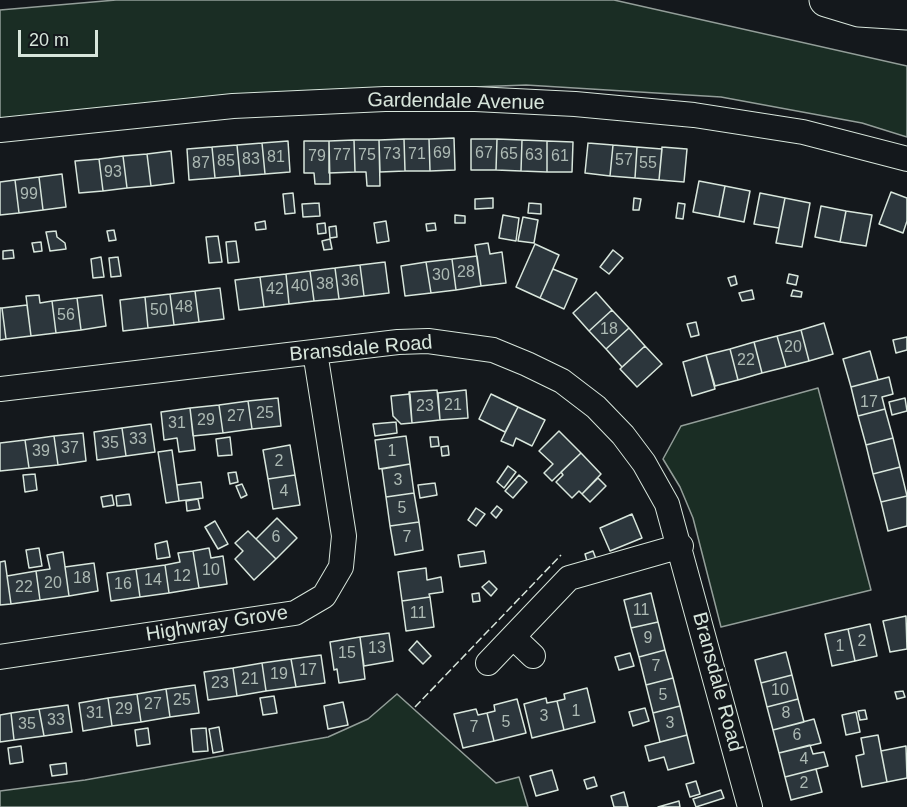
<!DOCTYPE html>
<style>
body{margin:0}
#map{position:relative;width:907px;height:807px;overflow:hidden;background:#14181c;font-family:Helvetica,sans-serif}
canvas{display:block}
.scale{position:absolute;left:18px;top:30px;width:80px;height:27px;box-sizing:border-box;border:3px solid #d8e6dc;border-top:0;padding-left:8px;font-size:18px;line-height:21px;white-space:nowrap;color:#d8e6dc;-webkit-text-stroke:4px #14181c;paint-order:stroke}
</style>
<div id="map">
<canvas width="907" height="807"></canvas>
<div class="scale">20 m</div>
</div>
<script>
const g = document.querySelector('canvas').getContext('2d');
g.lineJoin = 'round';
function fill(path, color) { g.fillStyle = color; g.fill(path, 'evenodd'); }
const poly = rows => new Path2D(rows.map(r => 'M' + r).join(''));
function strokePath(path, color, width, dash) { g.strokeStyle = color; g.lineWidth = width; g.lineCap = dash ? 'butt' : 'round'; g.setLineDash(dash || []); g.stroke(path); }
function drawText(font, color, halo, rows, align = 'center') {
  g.font = font + ' Helvetica,sans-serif'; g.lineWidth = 4.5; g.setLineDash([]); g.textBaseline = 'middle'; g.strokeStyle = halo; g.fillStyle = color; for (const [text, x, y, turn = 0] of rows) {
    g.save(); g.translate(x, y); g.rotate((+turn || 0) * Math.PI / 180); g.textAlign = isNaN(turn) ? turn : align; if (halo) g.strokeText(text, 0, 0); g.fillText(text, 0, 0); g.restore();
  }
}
const green = poly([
 [116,0,614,0,907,66,907,137,862,123,721,97,526,85,393,90,0,124,0,10,116,0],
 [818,388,871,590,721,627,693,518,680,487,663,459,681,426,818,388],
 [397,694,496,783,519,777,528,807,0,807,0,791,85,780,328,737,368,719,397,694]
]);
fill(green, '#1a2d24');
strokePath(green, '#939e99', 1.5);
const building = poly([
 [454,138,455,170,430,171,429,139,454,138],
 [404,139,429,139,430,171,405,171,404,139],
 [404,139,405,171,380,172,379,140,404,139],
 [471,139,497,139,496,170,471,170,471,139],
 [497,139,522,140,521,171,496,170,497,139],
 [354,140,379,140,380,186,367,186,366,172,355,172,354,140],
 [354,140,355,172,329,173,329,141,354,140],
 [522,140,547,141,547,172,521,171,522,140],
 [288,141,290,172,265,174,262,143,288,141],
 [304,141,329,141,330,184,315,184,314,173,304,173,304,141],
 [547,141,573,142,572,172,547,172,547,141],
 [262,143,265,174,240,176,237,145,262,143],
 [588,143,613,145,610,176,585,173,588,143],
 [237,145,240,176,215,178,212,147,237,145],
 [613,145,637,147,635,178,610,176,613,145],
 [212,147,215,178,189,180,187,149,212,147],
 [637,147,662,149,659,180,635,178,637,147],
 [662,147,687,149,684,182,659,180,662,147],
 [171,151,174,183,151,186,147,154,171,151],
 [147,154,151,186,127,188,123,156,147,154],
 [123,156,127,188,103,191,99,159,123,156],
 [99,159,103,191,79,193,75,161,99,159],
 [62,174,66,207,43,210,39,177,62,174],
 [39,177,43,210,19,213,15,180,39,177],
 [15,180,19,213,0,215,0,182,15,180],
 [699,181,725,186,719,217,693,212,699,181],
 [725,186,750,191,744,222,719,217,725,186],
 [891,192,907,198,907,221,903,233,879,224,891,192],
 [293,193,295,213,285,214,283,194,293,193],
 [760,193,785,198,779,228,754,224,760,193],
 [493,198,493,208,475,209,475,199,493,198],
 [634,198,641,199,639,210,633,210,634,198],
 [785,198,810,203,802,247,776,243,785,198],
 [319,203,320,216,303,217,302,204,319,203],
 [529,203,541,204,541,214,528,213,529,203],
 [678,203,685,204,683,219,676,218,678,203],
 [821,206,846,211,840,242,815,237,821,206],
 [846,211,872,215,866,246,840,242,846,211],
 [455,215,465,216,465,223,455,223,455,215],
 [503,215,519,218,516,241,499,238,503,215],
 [523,217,538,220,534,243,518,241,523,217],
 [265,221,266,229,256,230,255,223,265,221],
 [386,221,389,241,377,243,374,223,386,221],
 [325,223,326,233,318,234,317,224,325,223],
 [435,223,436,230,427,231,426,224,435,223],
 [336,226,337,237,330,238,329,227,336,226],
 [114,230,116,240,109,241,107,231,114,230],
 [56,231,57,237,65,243,66,249,50,251,46,232,56,231],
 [218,236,222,262,209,263,206,237,218,236],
 [330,239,332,249,324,250,322,241,330,239],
 [236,241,239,262,228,263,226,242,236,241],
 [41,242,42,251,34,252,32,243,41,242],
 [488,243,490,254,502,252,506,283,481,286,475,245,488,243],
 [535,244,559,255,540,298,516,287,535,244],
 [13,250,14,258,3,259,3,251,13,250],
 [613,250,623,258,609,274,600,267,613,250],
 [477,256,481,286,456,290,452,259,477,256],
 [101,257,104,277,93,278,91,259,101,257],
 [118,257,121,276,111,277,109,258,118,257],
 [452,259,456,290,431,293,426,262,452,259],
 [385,262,389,293,364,296,360,265,385,262],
 [426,262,431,293,405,296,401,266,426,262],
 [360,265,364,296,339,299,335,268,360,265],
 [335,268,339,299,314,301,310,271,335,268],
 [553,269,577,279,564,309,540,298,553,269],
 [310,271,314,301,289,304,286,274,310,271],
 [286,274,289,304,264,307,260,277,286,274],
 [789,274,798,276,796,285,787,283,789,274],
 [735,276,737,284,731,286,728,278,735,276],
 [260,277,264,307,239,310,235,280,260,277],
 [220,288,224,319,199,322,195,291,220,288],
 [752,290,754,299,742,301,739,293,752,290],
 [793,290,802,292,801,297,791,296,793,290],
 [195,291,199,322,174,325,170,294,195,291],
 [596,292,612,310,589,331,573,313,596,292],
 [170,294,174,325,148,328,145,297,170,294],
 [39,295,40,303,52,301,56,333,31,336,26,296,39,295],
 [102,295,106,326,81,330,77,298,102,295],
 [145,297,148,328,123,331,120,300,145,297],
 [77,298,81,330,56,333,52,301,77,298],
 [27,305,31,336,6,339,2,308,27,305],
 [0,308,2,308,6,339,0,340,0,308],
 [612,310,629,328,606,349,589,331,612,310],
 [696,322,699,335,691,337,687,324,696,322],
 [824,323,833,354,809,361,801,330,824,323],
 [629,328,645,346,622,367,606,349,629,328],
 [801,330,809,361,786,367,777,336,801,330],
 [777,336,786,367,762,373,754,342,777,336],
 [907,337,907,350,896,353,893,340,907,337],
 [754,342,762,373,738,380,730,349,754,342],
 [645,346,662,364,637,387,620,369,645,346],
 [730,349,738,380,715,386,706,355,730,349],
 [870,351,878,380,851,387,843,359,870,351],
 [706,355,715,389,692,396,683,362,706,355],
 [889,377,893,394,882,397,885,409,858,416,851,387,889,377],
 [437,390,440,420,412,423,409,392,437,390],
 [466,390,468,418,440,420,438,393,466,390],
 [410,394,412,423,401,424,393,416,391,396,410,394],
 [491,394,518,407,505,432,479,419,491,394],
 [278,398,281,426,252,429,248,401,278,398],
 [905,398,907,411,892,415,889,402,905,398],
 [248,401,252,429,223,433,219,405,248,401],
 [219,405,223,433,193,436,190,408,219,405],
 [518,407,545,420,532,446,516,438,513,446,501,441,518,407],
 [190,408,195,450,179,452,177,438,164,440,161,412,190,408],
 [885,409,893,438,866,445,858,416,885,409],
 [396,422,397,433,375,436,373,424,396,422],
 [151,424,155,452,126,456,122,428,151,424],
 [122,428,126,456,97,460,94,432,122,428],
 [559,431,581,453,552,481,544,473,553,464,539,451,559,431],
 [83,433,86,461,58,465,54,436,83,433],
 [54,436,58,465,29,468,25,440,54,436],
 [406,436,410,464,379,469,375,440,406,436],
 [230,437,232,455,218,456,216,439,230,437],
 [430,437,438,437,439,446,431,447,430,437],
 [893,438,900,467,873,474,866,445,893,438],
 [25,440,29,468,0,471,0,443,25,440],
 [290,445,295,475,268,479,263,450,290,445],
 [448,446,449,455,442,456,441,447,448,446],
 [172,450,179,501,166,503,158,452,172,450],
 [581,453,601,474,582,494,579,491,572,498,556,482,563,475,561,472,581,453],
 [410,464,414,493,386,497,382,469,410,464],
 [508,466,516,472,504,488,497,482,508,466],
 [900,467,907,496,881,502,873,474,900,467],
 [236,472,238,482,230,484,228,473,236,472],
 [35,474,37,490,25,492,23,475,35,474],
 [295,475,300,505,273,509,268,479,295,475],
 [519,475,527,482,513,498,505,491,519,475],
 [598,478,606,486,590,502,582,494,598,478],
 [201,482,203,498,179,501,177,485,201,482],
 [435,483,437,495,420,498,418,485,435,483],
 [242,484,247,495,241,498,236,486,242,484],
 [414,493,419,522,390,526,386,497,414,493],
 [129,494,131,505,117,506,116,496,129,494],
 [112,495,114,505,103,507,101,497,112,495],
 [907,496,907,526,888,531,881,502,907,496],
 [198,499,200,509,187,511,186,501,198,499],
 [497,506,502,510,496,518,491,513,497,506],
 [476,508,485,514,476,526,468,520,476,508],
 [632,514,642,538,610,551,600,528,632,514],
 [277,518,297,538,276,559,256,539,277,518],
 [215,521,228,544,218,549,205,527,215,521],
 [419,522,423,550,395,555,390,526,419,522],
 [248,531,276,559,254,580,235,559,243,551,235,543,248,531],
 [167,541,170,557,157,559,155,544,167,541],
 [39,548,42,566,29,568,26,550,39,548],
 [209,548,211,558,223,556,227,584,199,588,193,551,209,548],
 [193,551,199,588,169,593,165,565,180,562,178,553,193,551],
 [484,551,486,563,460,567,458,555,484,551],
 [593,551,596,559,587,561,585,554,593,551],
 [63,552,69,596,40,600,36,571,50,569,47,555,63,552],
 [5,561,11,604,0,605,0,562,5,561],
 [94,563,98,591,69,596,65,567,94,563],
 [165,565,169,593,140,597,136,569,165,565],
 [426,568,427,580,441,577,443,592,429,594,430,597,402,601,398,572,426,568],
 [136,569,140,597,111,601,107,573,136,569],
 [36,571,40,600,11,604,7,576,36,571],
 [489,581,497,589,491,596,482,587,489,581],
 [479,593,480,601,473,602,472,594,479,593],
 [651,593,658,622,631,628,624,600,651,593],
 [430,597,434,627,406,631,402,601,430,597],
 [906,616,907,649,890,652,883,621,906,616],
 [658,622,665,650,639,657,631,628,658,622],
 [870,624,877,656,855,661,848,629,870,624],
 [848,629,855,661,832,666,825,634,848,629],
 [389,633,393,661,364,666,360,637,389,633],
 [360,637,365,679,339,683,337,669,334,670,330,642,360,637],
 [417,641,431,656,423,664,409,650,417,641],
 [665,650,673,678,646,685,639,657,665,650],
 [786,652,792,675,761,683,755,660,786,652],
 [630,653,634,666,619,670,615,657,630,653],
 [321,655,325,683,296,687,291,659,321,655],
 [291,659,296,687,266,691,262,663,291,659],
 [262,663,266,691,237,696,233,668,262,663],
 [233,668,237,696,208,700,204,672,233,668],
 [792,675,798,699,767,707,761,683,792,675],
 [673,678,680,706,653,713,646,685,673,678],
 [195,685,199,713,170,717,166,689,195,685],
 [587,688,595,722,564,730,557,701,565,699,564,694,587,688],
 [166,689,170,717,141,722,137,694,166,689],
 [903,691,905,697,897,699,895,692,903,691],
 [137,694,141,722,112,726,108,698,137,694],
 [274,696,277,713,263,715,260,698,274,696],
 [108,698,112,726,83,731,79,703,108,698],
 [546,698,547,703,557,701,564,730,532,738,524,704,546,698],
 [517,699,526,733,494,741,487,713,495,711,494,705,517,699],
 [798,699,804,722,773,730,767,707,798,699],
 [343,702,348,725,328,729,324,706,343,702],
 [68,705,72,732,44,736,39,709,68,705],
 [680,706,687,735,660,742,653,713,680,706],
 [645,708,649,721,633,726,629,712,645,708],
 [39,709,44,736,14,740,11,713,39,709],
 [476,709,478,715,487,713,494,741,463,748,454,714,476,709],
 [865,710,867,719,860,720,858,711,865,710],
 [856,712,860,732,846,735,842,715,856,712],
 [11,713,14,740,0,742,0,715,11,713],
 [814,719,821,743,779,753,773,730,814,719],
 [219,727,223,751,213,753,209,729,219,727],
 [148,728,150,744,137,746,135,730,148,728],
 [206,728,208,751,193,752,191,729,206,728],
 [687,735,694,763,668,770,664,757,649,761,645,746,687,735],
 [878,735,887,782,862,787,856,756,864,754,861,738,878,735],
 [810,745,813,754,824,752,828,766,785,777,779,753,810,745],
 [21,746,23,762,10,764,8,748,21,746],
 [906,746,907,778,887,782,881,751,906,746],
 [66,763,67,774,52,776,50,765,66,763],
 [816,769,822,792,791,800,785,777,816,769],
 [552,770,558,790,536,796,530,776,552,770],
 [594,777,597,786,587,789,584,780,594,777],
 [696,781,700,794,690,797,686,784,696,781],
 [721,790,724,798,696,807,693,799,721,790],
 [624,792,628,807,614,807,611,796,624,792],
 [679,801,680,807,658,807,679,801]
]);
fill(building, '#2c363c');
strokePath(building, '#d8e6dc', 1.5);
const minor = poly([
 [0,130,233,106,385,99,475,99,575,104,694,115,803,132,907,159],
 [0,389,398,342,428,341,493,350,527,364,562,381,596,407,623,435,644,463,667,504,750,807],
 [513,637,533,656],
 [0,657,295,613,324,596,341,567,344,536,315,352],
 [488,663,569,578,681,546]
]);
const trunk = poly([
 [826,0,859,10,907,13]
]);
strokePath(minor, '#d8e6dc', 26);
strokePath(trunk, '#d8e6dc', 35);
strokePath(minor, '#14181c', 24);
strokePath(trunk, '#14181c', 33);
strokePath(poly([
 [415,707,561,555]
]), '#d8e6dc', 1.5, [8, 3]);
drawText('16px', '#adbab4', null, [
 ["69",442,154],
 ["67",484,154],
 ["73",392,155],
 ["71",417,155],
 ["65",509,155],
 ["77",342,156],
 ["75",367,156],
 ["63",534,156],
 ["79",317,157],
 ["61",560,157],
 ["81",276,158],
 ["83",251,160],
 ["57",624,161],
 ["85",226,162],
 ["87",201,164],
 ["55",648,164],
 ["93",113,173],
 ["99",29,195],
 ["28",466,273],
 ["30",441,276],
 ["36",350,282],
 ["38",325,285],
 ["40",300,287],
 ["42",275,290],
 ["48",184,308],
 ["50",159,311],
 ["56",66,316],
 ["18",609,330],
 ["20",793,348],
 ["22",746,361],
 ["17",869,403],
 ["21",453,406],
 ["23",425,407],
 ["25",265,414],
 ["27",236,417],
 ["29",206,421],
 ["31",177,424],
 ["33",138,440],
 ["35",110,444],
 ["37",70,449],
 ["39",41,452],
 ["1",392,452],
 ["2",279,462],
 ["3",398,481],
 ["4",284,492],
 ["5",402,509],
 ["6",276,538],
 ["7",407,538],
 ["10",211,571],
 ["12",182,577],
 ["18",82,579],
 ["14",153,581],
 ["20",53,584],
 ["16",123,585],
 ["22",24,588],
 ["11",641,611],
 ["11",418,614],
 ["9",648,639],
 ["2",862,642],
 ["1",840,647],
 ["13",377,649],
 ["15",347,654],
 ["7",656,667],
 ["17",308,671],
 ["19",279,675],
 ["21",250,680],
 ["23",220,684],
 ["10",780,691],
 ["5",663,696],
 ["25",182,701],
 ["27",153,705],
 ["29",124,710],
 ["1",576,712],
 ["31",95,714],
 ["8",786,714],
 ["3",544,717],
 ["33",56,721],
 ["5",506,723],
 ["3",670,724],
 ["35",27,725],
 ["7",474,728],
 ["6",797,736],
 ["4",804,760],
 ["2",804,784]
]);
drawText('20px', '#d8e6dc', '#14181c', [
 ["Gardendale Avenue",456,102,1],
 ["Bransdale Road",361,349,-5],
 ["Highwray Grove",217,624,-9],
 ["Bransdale Road",717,682,75]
]);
</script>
